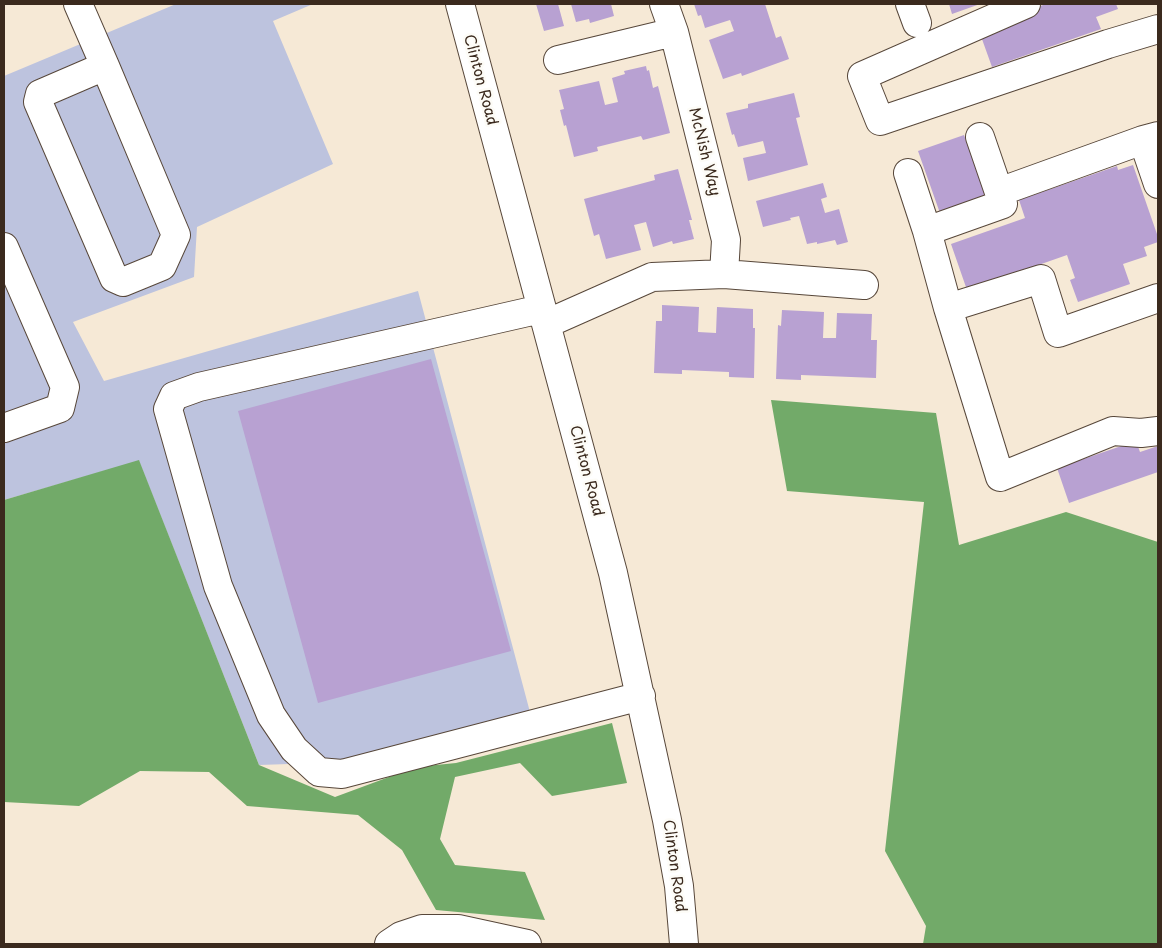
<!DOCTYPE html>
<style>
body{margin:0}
#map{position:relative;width:1162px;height:948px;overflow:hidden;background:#f6e9d6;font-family:"Playpen Sans",sans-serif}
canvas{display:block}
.frame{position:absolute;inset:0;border:5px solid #3b2a1e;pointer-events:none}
</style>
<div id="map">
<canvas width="1162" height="948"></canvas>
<div class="frame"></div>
</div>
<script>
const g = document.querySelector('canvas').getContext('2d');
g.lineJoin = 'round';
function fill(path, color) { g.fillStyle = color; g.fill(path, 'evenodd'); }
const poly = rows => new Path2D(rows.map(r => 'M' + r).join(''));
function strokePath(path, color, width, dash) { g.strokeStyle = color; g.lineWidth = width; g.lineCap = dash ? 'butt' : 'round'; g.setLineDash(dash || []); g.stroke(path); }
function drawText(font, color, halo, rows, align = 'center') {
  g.font = font + ' "Playpen Sans",sans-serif'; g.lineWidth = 5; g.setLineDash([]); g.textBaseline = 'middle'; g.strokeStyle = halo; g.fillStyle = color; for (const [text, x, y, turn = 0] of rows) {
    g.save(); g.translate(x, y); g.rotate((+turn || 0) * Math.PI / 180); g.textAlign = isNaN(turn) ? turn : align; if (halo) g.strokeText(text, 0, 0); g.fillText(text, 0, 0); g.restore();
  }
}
fill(poly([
 [176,4,313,4,273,21,333,164,197,227,194,277,73,322,104,381,418,291,535,731,439,759,259,765,139,461,4,500,4,76]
]), '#bdc3de');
fill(poly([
 [771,400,936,413,959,545,1066,512,1158,542,1158,944,923,944,926,926,885,851,924,502,787,491],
 [139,460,259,765,335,797,416,767,456,763,612,723,627,783,552,796,520,763,455,777,440,839,455,865,525,872,545,920,436,910,402,850,358,815,247,806,209,772,140,771,79,806,4,802,4,500]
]), '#72aa69');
fill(poly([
 [536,4,558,4,564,26,544,31],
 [571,4,611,4,614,16,590,23,589,19,576,22],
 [694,4,765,4,776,38,781,36,789,59,742,76,741,73,723,79,709,40,734,31,730,20,705,28,701,15,698,16],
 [949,4,980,4,952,14],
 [1046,4,1116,4,1118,9,1096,17,1101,29,992,67,978,28],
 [646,66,647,71,649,70,653,88,658,86,670,133,643,140,641,136,597,147,598,151,574,157,566,125,564,126,560,110,564,109,559,90,599,81,605,105,618,102,612,78,625,74,624,71],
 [794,93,800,117,796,118,808,165,748,181,743,158,766,153,763,141,738,147,734,134,732,135,726,113,748,108,748,104],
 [964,135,987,200,941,216,918,151],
 [1133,165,1158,237,1158,242,1144,247,1147,256,1123,264,1130,284,1078,302,1070,280,1075,278,1067,255,967,290,951,244,1025,218,1019,200,1117,166,1118,170],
 [678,169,692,220,689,220,694,239,673,244,672,241,653,247,646,222,634,225,641,250,606,259,599,234,594,236,584,199,655,180,654,175],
 [823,183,827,197,821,199,825,213,839,209,848,242,837,245,835,240,817,244,817,242,807,244,799,216,790,218,791,220,763,227,756,201],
 [662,305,699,307,698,332,716,333,717,307,753,309,753,328,755,328,754,378,729,377,729,372,682,370,682,374,654,373,656,321,662,321],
 [782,310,824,312,823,338,836,338,837,313,872,314,871,340,877,340,876,378,801,375,801,380,776,379,778,325,781,326],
 [431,359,511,651,318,703,238,411],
 [1136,441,1140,452,1158,446,1158,472,1069,503,1057,468]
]), '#b8a1d2');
const minor = poly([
 [78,4,105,66,176,235,162,266,123,282,114,278,38,102,40,94,105,66],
 [460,4,613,573,667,820,679,886,684,944],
 [910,4,917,23],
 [1026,4,862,76,880,121,1108,44,1158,29],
 [558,60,674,32],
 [1158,136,1143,140,1158,184],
 [980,137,1003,204,927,231,948,308,1041,279,1058,333,1158,298],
 [908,173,927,231],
 [999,192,1143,140],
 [4,247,65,387,60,408,4,428],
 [724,274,864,285],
 [948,308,1000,477,1113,431,1141,433,1158,431],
 [541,309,199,387,174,396,168,409,218,586,271,715,294,749,319,772,342,774,641,696],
 [546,324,652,277,724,274,726,240,674,32,664,4],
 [389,944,401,936,422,929,458,929,527,944]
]);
strokePath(minor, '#57473a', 30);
strokePath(minor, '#fff', 28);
drawText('15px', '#3b2a1e', '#fdfcf7', [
 ["Clinton Road",480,80,75],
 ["McNish Way",704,152,76],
 ["Clinton Road",586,471,75],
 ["Clinton Road",674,866,82]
]);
</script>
